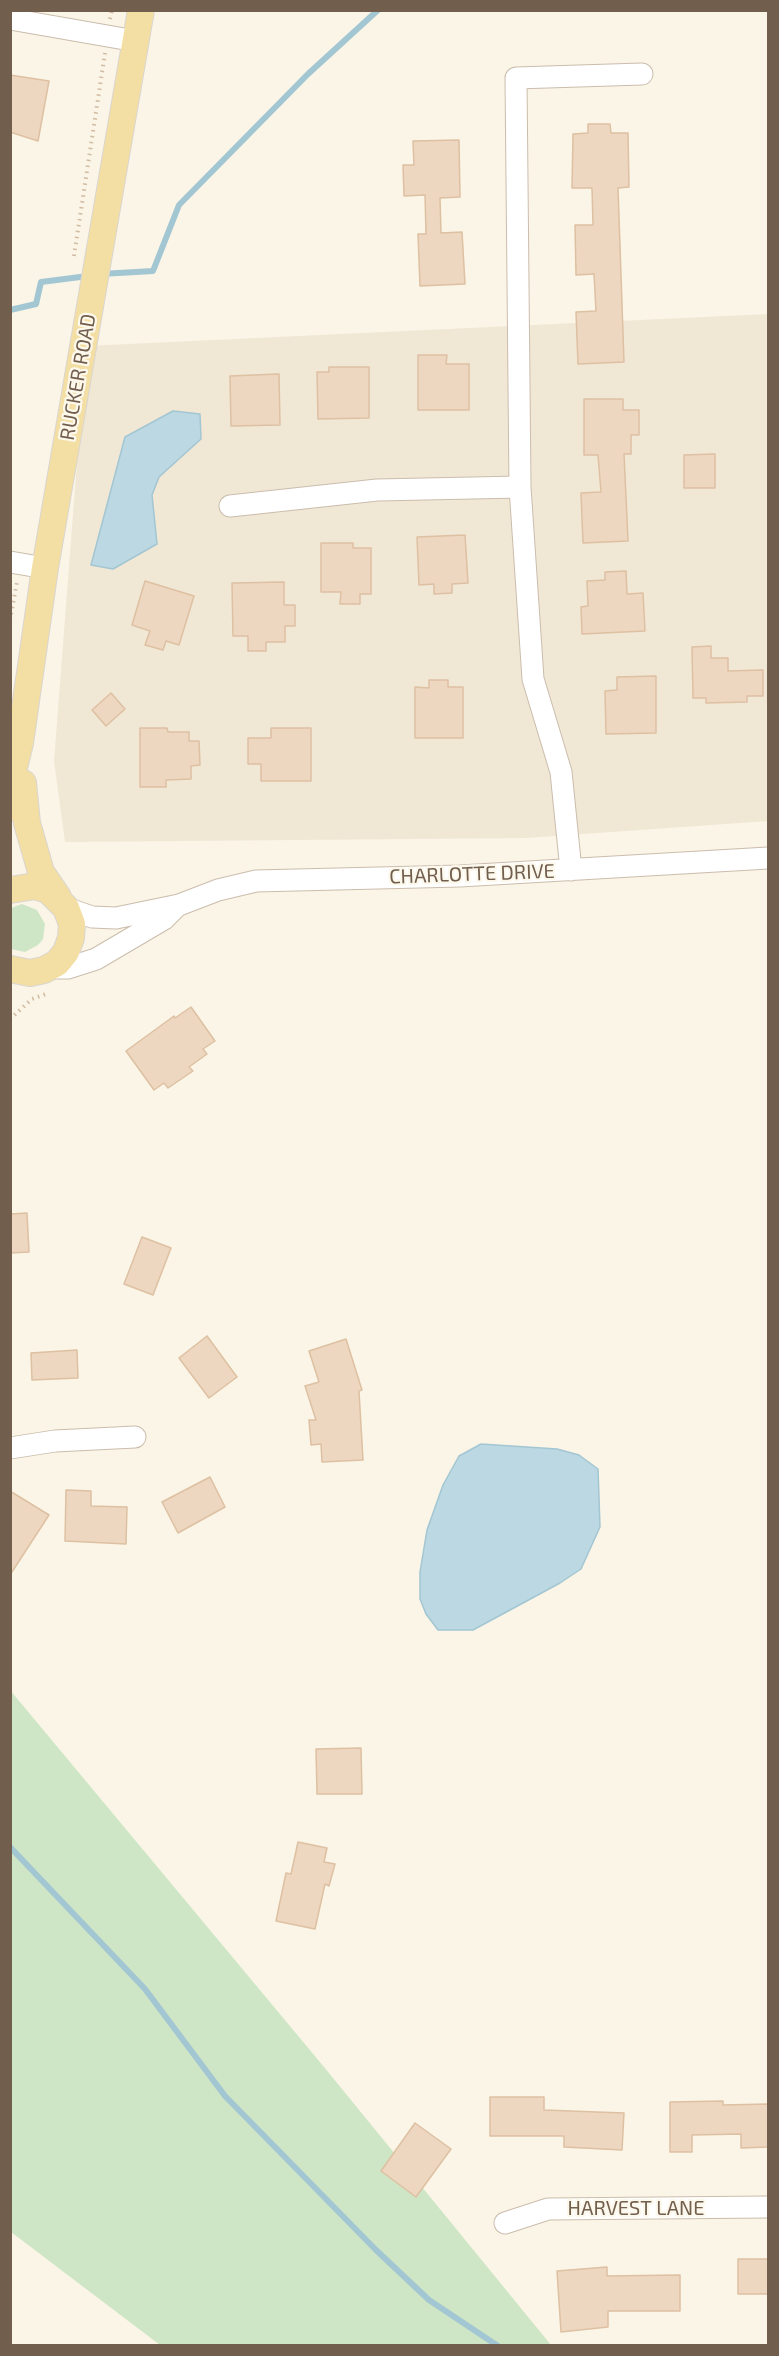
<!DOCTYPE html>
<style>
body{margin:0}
#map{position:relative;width:779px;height:2356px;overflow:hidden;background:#faf5e6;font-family:"Exo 2",sans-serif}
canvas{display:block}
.frame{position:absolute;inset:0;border:12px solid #715e4d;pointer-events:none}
</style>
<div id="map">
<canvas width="779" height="2356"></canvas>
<div class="frame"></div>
</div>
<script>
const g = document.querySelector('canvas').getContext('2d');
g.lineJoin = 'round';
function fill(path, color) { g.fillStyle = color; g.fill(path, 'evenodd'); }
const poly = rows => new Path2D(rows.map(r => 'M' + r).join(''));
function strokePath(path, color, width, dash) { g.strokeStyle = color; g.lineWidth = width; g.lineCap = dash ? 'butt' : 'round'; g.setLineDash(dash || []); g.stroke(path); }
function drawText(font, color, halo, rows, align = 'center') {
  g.font = font + ' "Exo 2",sans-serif'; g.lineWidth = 4.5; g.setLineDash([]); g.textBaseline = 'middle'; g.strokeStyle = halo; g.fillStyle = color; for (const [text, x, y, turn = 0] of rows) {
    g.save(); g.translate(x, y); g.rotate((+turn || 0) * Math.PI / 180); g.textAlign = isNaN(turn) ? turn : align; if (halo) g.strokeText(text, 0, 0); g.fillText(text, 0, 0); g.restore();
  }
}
fill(poly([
 [768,314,768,821,526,838,65,842,54,761,86,346]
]), '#f1e7d5');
fill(poly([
 [22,904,37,910,45,924,43,939,38,945,25,952,11,949,11,908],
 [10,1690,324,2067,551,2345,160,2345,11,2232]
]), '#cfe6c6');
const water = poly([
 [173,411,200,414,201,439,159,477,152,495,157,544,113,569,91,565,125,437,173,411],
 [481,1444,557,1449,579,1455,598,1469,600,1527,581,1569,560,1583,473,1630,438,1630,426,1614,420,1599,420,1572,427,1530,443,1485,459,1456,481,1444]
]);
fill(water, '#bcd8e2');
strokePath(water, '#a3c6d3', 1.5);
strokePath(poly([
 [101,274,153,271,179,205,308,74,378,10],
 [10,310,36,304,41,282,88,276],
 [10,1847,145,1989,225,2096,376,2250,429,2300,498,2346]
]), '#a3c6d3', 6);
const building = poly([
 [10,75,49,81,38,141,10,132,10,75],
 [588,124,610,124,611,133,628,133,629,187,618,188,624,362,578,364,576,312,596,311,594,274,576,275,575,225,593,225,592,188,572,188,573,134,588,133,588,124],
 [459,140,460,197,440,198,441,233,462,232,465,284,420,286,418,234,426,234,425,195,404,196,403,165,414,165,413,141,459,140],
 [418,355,447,355,446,364,469,364,469,410,418,410,418,355],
 [329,367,369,367,369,418,318,419,317,372,329,372,329,367],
 [279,374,280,425,231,426,230,376,279,374],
 [584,399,623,399,623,410,639,410,639,435,631,435,631,454,624,454,628,541,583,543,581,493,601,492,598,455,584,455,584,399],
 [715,454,715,488,684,488,684,455,715,454],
 [465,535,468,583,452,584,452,593,434,594,434,584,419,585,417,537,465,535],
 [321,543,353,543,353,548,371,548,371,594,360,594,360,604,340,604,341,592,321,592,321,543],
 [626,571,627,594,643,593,645,631,582,634,581,607,588,606,587,581,605,580,605,572,626,571],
 [145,581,194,596,179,645,166,641,163,650,145,645,150,631,132,625,145,581],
 [284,582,284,605,295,605,295,626,285,626,285,642,266,642,266,651,248,651,248,636,233,636,232,583,284,582],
 [711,646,711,658,728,658,728,671,763,670,763,696,747,696,747,702,706,703,706,698,693,698,692,647,711,646],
 [656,676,656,733,606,734,605,691,617,690,617,677,656,676],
 [429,680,448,680,448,687,463,687,463,738,415,738,415,687,429,688,429,680],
 [111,693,125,709,106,726,92,710,111,693],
 [140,728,167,728,168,732,189,732,189,741,199,741,200,765,191,766,191,779,166,780,166,787,140,787,140,728],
 [271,728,311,728,311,781,261,781,261,764,248,764,248,738,271,738,271,728],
 [191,1007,215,1041,203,1049,207,1054,189,1067,193,1071,168,1088,164,1083,154,1090,126,1051,174,1016,175,1018,191,1007],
 [27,1213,29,1252,10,1253,10,1214,27,1213],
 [142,1237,171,1248,153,1295,124,1284,142,1237],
 [207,1336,237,1377,209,1398,179,1358,207,1336],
 [346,1339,362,1390,359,1391,363,1460,322,1462,321,1444,311,1445,309,1420,316,1420,305,1386,319,1382,309,1351,346,1339],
 [77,1350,78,1378,32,1380,31,1353,77,1350],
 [210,1477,225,1507,178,1533,162,1502,210,1477],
 [66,1490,91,1491,91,1506,127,1507,126,1544,65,1541,66,1490],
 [10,1491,49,1515,10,1575,10,1491],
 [361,1748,362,1794,317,1794,316,1749,361,1748],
 [298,1842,327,1848,324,1862,335,1864,329,1886,325,1884,315,1929,276,1921,286,1873,291,1874,298,1842],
 [490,2097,544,2097,544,2110,624,2113,622,2150,564,2147,564,2136,490,2136,490,2097],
 [723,2101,723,2105,768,2104,768,2147,741,2148,741,2134,692,2135,692,2152,670,2152,670,2102,723,2101],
 [415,2123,451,2149,416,2197,381,2171,415,2123],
 [738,2259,768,2259,768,2294,738,2294,738,2259],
 [607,2267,607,2276,680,2275,680,2311,608,2311,608,2327,561,2332,557,2271,607,2267]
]);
fill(building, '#edd7c0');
strokePath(building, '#dec0a2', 1.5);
const minor = poly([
 [10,19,136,41],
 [230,506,377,490,520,487],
 [10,562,45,568],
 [571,870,561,772,533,679,520,487,516,78,642,74],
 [66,908,92,917,116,918,179,905,218,890,256,881,460,876,768,858],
 [48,968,68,968,96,959,164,919,176,907],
 [10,1448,55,1441,135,1437],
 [505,2223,548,2209,768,2207]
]);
const major = poly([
 [23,783,27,823,41,872,58,897],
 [10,808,11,780,20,743,45,568,141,10],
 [10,890,35,886,48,890,66,908,72,924,71,938,66,952,57,963,44,970,30,973,10,969]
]);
strokePath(minor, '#cbbdad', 23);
strokePath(major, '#dad5d1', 28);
strokePath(poly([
 [110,19,112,10],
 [74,256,105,53],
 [10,620,17,582],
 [10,1019,32,999,46,994]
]), '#d2bba3', 4, [1.5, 4.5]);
strokePath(minor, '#fff', 21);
strokePath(major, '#f3dfa4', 26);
drawText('20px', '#715e4d', '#fdf8ec', [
 ["RUCKER ROAD",78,377,-80],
 ["CHARLOTTE DRIVE",472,874,-2],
 ["HARVEST LANE",636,2208]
]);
</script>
